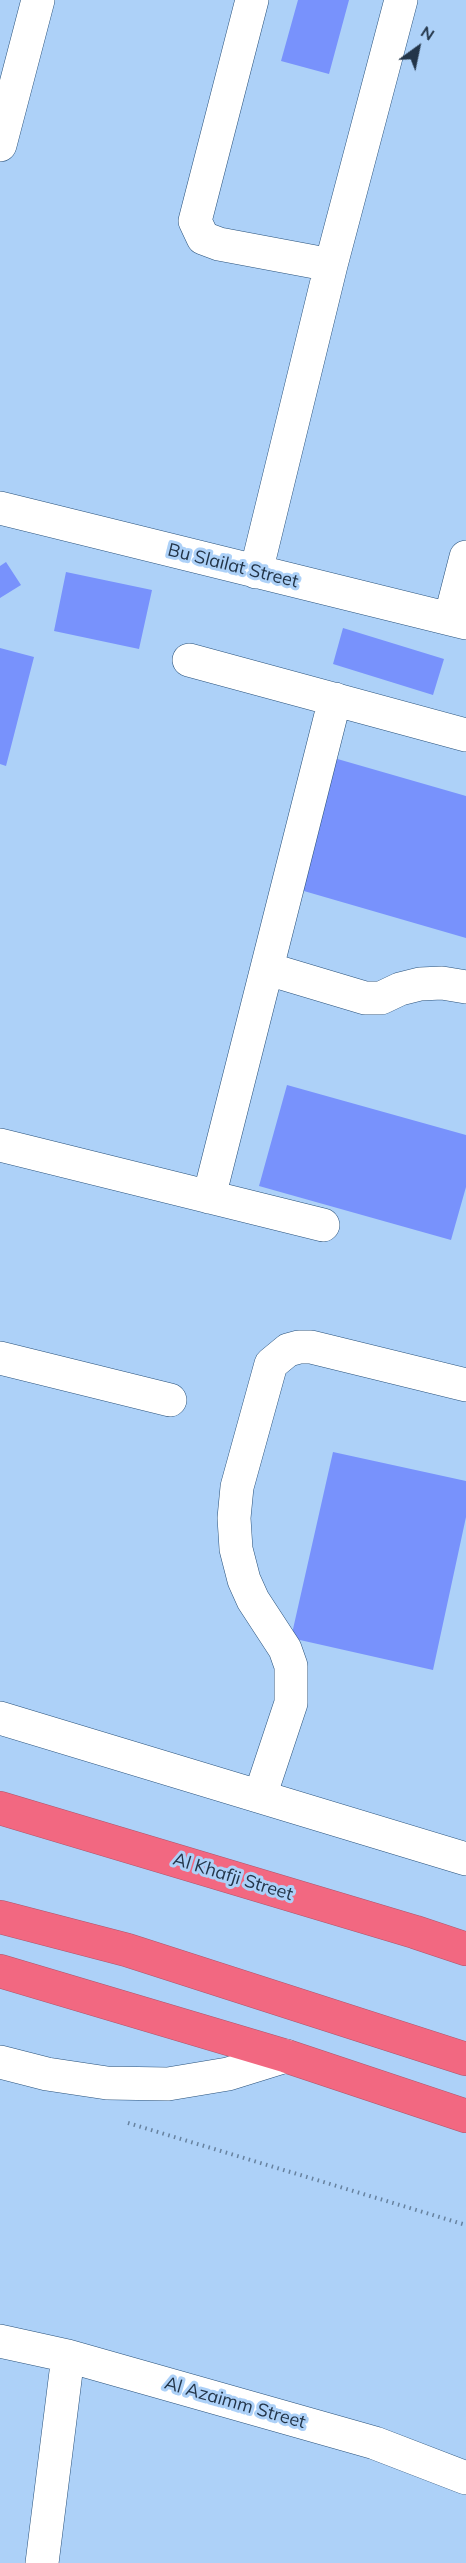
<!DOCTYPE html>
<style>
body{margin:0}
#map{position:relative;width:466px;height:2563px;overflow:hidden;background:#add1f8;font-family:Mulish,sans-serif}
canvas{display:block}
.north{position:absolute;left:388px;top:18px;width:60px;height:60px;-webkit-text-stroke:4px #add1f8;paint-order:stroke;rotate:33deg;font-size:16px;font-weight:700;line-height:24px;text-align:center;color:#233549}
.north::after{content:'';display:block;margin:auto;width:21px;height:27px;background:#233549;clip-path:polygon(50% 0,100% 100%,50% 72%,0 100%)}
</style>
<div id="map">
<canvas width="466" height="2563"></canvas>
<div class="north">N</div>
</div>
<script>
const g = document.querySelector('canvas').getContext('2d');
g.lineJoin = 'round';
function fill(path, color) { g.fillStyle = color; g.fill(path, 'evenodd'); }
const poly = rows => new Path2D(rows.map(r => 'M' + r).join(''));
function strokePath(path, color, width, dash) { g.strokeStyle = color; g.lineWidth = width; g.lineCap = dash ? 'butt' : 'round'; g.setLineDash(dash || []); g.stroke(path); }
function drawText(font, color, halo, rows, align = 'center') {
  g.font = font + ' Mulish,sans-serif'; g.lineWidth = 6; g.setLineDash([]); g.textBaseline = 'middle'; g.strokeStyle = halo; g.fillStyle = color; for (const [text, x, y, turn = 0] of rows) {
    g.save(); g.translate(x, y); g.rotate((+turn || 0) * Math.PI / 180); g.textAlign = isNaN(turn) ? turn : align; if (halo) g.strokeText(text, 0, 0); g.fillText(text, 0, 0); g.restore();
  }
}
fill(poly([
 [298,0,349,0,329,74,281,61],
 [6,562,21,585,0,598,0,566],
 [66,572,152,590,139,649,54,631],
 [343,628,444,659,433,695,333,664],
 [0,648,34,657,6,766,0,764],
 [334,758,466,796,466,938,297,889],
 [287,1085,466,1135,466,1187,451,1240,259,1186],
 [333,1452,466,1481,466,1517,433,1670,291,1638]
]), '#7892fc');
const minor = poly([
 [252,0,195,221,203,238,219,244,331,265],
 [0,145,38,0],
 [0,508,466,623],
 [256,572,331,265,401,0],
 [450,619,466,557],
 [189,660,466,735],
 [268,969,365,998,381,998,400,989,420,984,442,983,466,987],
 [0,1145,323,1225],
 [209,1197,335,699],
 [0,1358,170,1400],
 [0,1718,466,1859],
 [260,1796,291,1703,291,1666,285,1649,253,1600,244,1580,236,1549,234,1518,237,1487,271,1364,288,1350,299,1347,311,1347,466,1385],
 [0,2062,47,2074,107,2083,168,2084,228,2074,286,2056],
 [0,2341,68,2356,375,2443,466,2478],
 [42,2563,68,2356]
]);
const highway = poly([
 [0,1808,415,1932,466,1949],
 [0,1917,127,1950,466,2059],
 [0,1971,286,2056,466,2116]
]);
strokePath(minor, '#28517b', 34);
strokePath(highway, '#aa566d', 34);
strokePath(poly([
 [128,2123,466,2225]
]), '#67829f', 4, [1.5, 4.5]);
strokePath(minor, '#fff', 33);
strokePath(highway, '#f26881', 33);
drawText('18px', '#233549', '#add1f8', [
 ["Bu Slailat Street",233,566,14],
 ["Al Khafji Street",233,1877,17],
 ["Al Azaimm Street",235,2403,16]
]);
</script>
